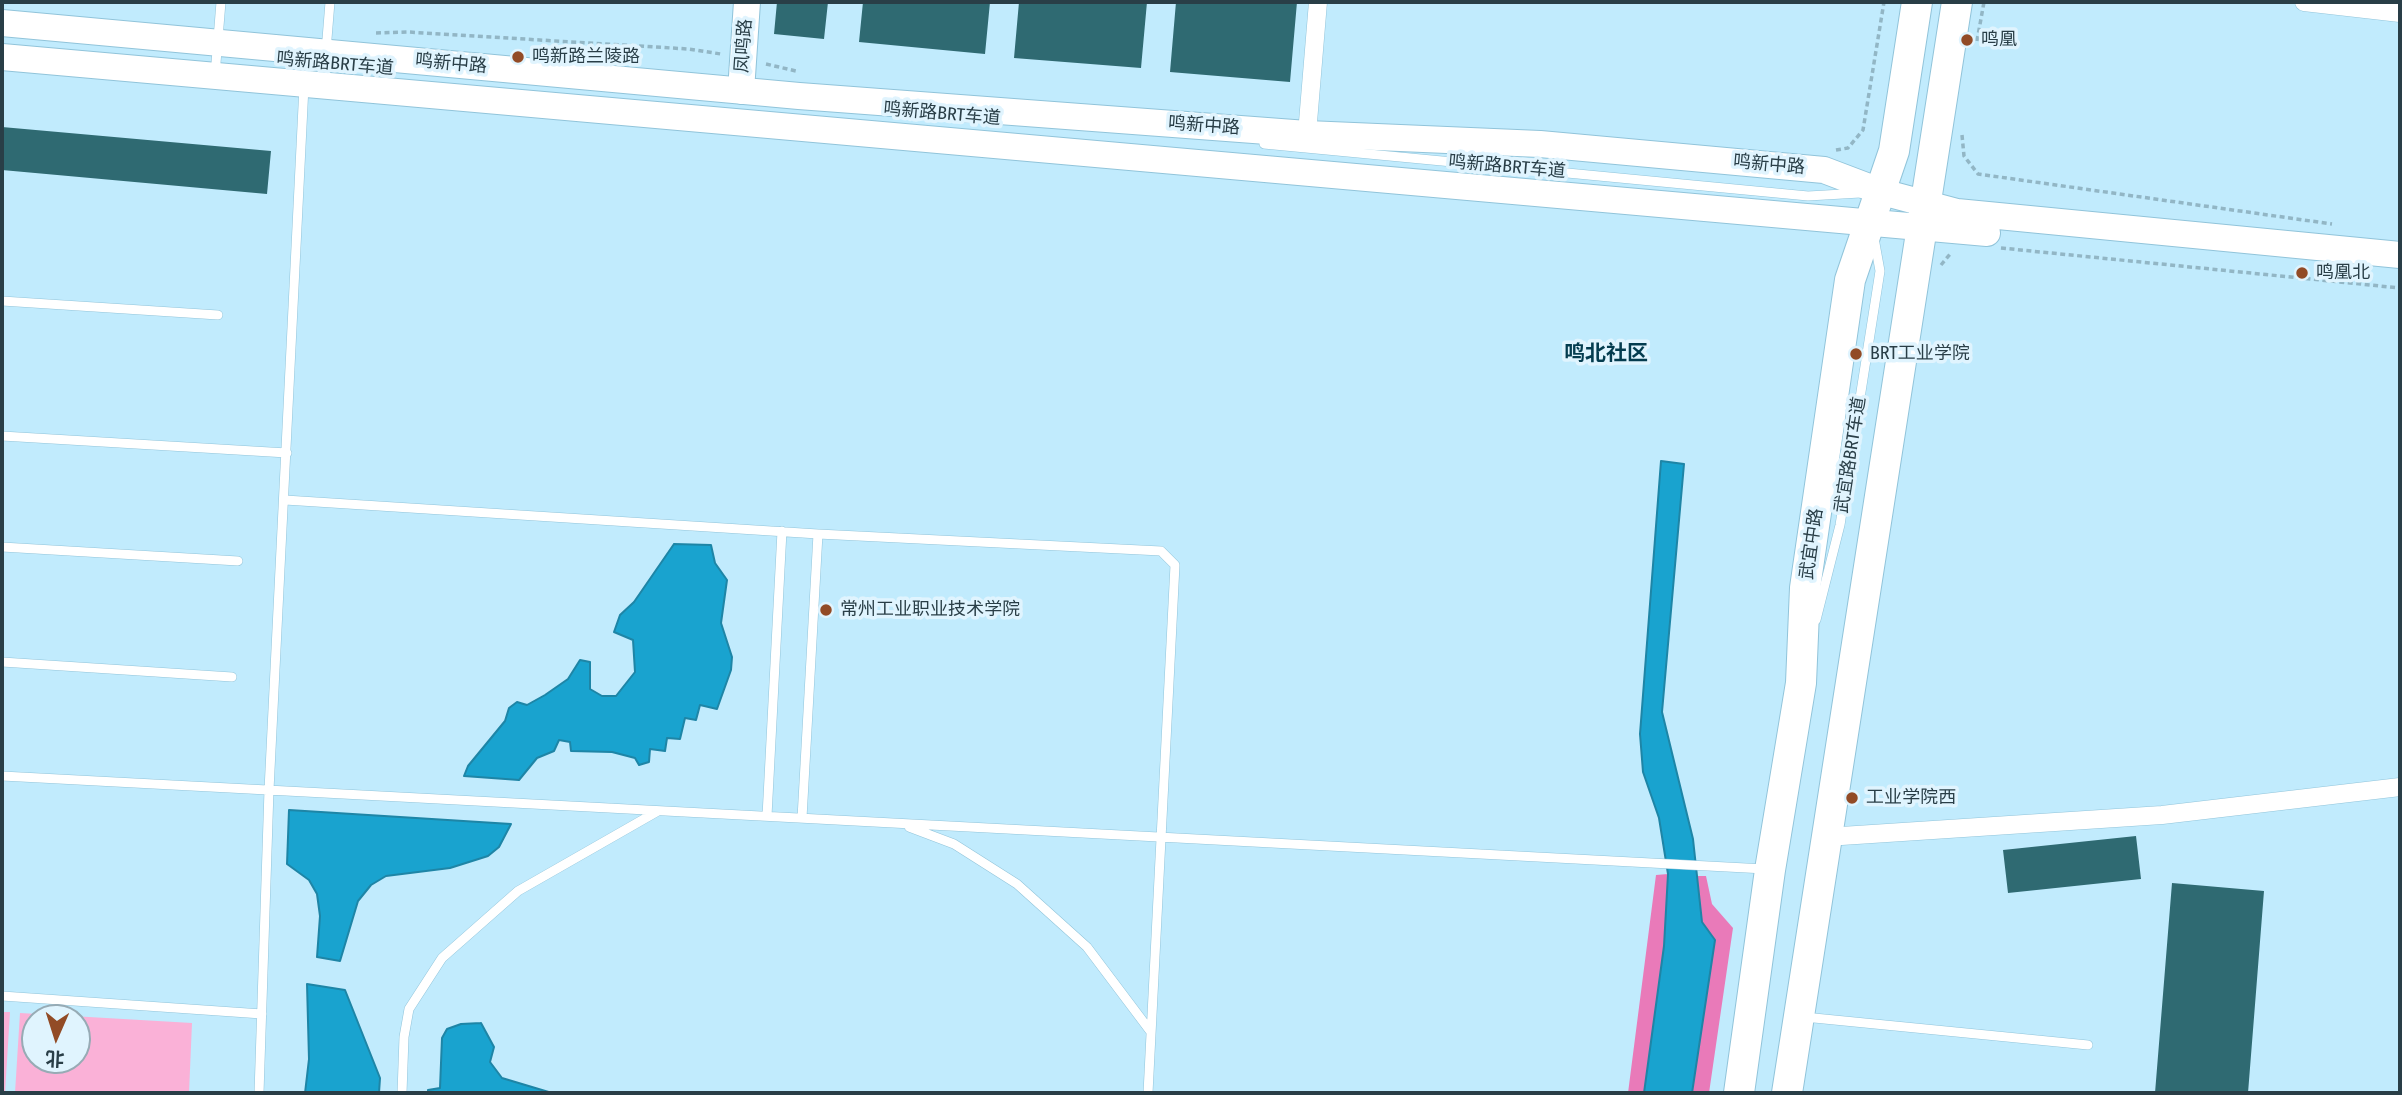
<!DOCTYPE html>
<meta charset="utf-8">
<style>
body{margin:0}
#map{position:relative;width:2402px;height:1095px;overflow:hidden;background:#c1ebfd;font-family:"Fira Sans Condensed","Noto Sans SC",sans-serif}
canvas{display:block}
.frame{position:absolute;inset:0;border:4px solid #293e47;pointer-events:none}
.north{position:absolute;left:21px;top:1004px;width:70px;height:70px;box-sizing:border-box;background:#e0f4fe;border:2px solid #97abb5;border-radius:50%;rotate:183deg;font-size:19px;font-weight:700;line-height:28px;text-align:center;color:#293e47}
.north::after{content:'';display:block;margin:auto;width:24px;height:32px;background:#924b26;clip-path:polygon(50% 0,100% 100%,50% 72%,0 100%)}
</style>
<div id="map">
<canvas width="2402" height="1095"></canvas>
<div class="frame"></div>
<div class="north">北</div>
</div>
<script>
const g = document.querySelector('canvas').getContext('2d');
g.lineJoin = 'round';
function fill(path, color) { g.fillStyle = color; g.fill(path, 'evenodd'); }
const poly = rows => new Path2D(rows.map(r => 'M' + r).join(''));
function strokePath(path, color, width, dash) { g.strokeStyle = color; g.lineWidth = width; g.lineCap = dash ? 'butt' : 'round'; g.setLineDash(dash || []); g.stroke(path); }
function drawText(font, color, halo, rows, align = 'center') {
  g.font = font + ' "Fira Sans Condensed","Noto Sans SC",sans-serif'; g.lineWidth = 7; g.setLineDash([]); g.textBaseline = 'middle'; g.strokeStyle = halo; g.fillStyle = color; for (const [text, x, y, turn = 0] of rows) {
    g.save(); g.translate(x, y); g.rotate((+turn || 0) * Math.PI / 180); g.textAlign = isNaN(turn) ? turn : align; if (halo) g.strokeText(text, 0, 0); g.fillText(text, 0, 0); g.restore();
  }
}
fill(poly([
 [2,1012,10,1012,5,1093,2,1093],
 [20,1013,192,1023,189,1093,15,1093],
 [77,1018,77,1060,35,1060,35,1018]
]), '#fab1d7');
fill(poly([
 [1668,874,1664,946,1644,1093,1628,1093,1656,875],
 [1697,876,1706,876,1712,904,1733,928,1709,1093,1692,1093,1715,940,1702,922]
]), '#e97ab9');
const water = poly([
 [1661,461,1684,464,1662,712,1693,839,1702,922,1715,940,1692,1093,1644,1093,1664,946,1668,874,1659,818,1643,772,1640,734,1661,461],
 [674,544,711,545,715,563,727,580,721,623,732,657,731,670,717,709,700,705,696,720,685,718,680,739,667,738,665,751,650,749,649,762,639,765,635,758,612,752,571,751,570,742,559,740,554,751,537,758,519,780,464,776,468,766,505,721,509,708,517,702,527,705,545,695,568,679,580,660,590,662,590,689,602,696,616,696,635,672,633,640,614,632,620,615,634,602,674,544],
 [289,810,511,824,499,847,488,856,450,868,386,876,371,885,358,901,340,961,317,957,320,916,317,894,309,880,287,864,289,810],
 [307,984,345,990,380,1078,379,1093,305,1093,309,1059,307,984],
 [481,1023,494,1047,490,1062,502,1078,552,1093,428,1093,428,1090,440,1088,442,1038,447,1029,461,1024,481,1023]
]);
fill(water, '#19a3cf');
strokePath(water, '#1e85a6', 2);
fill(poly([
 [777,2,828,2,824,39,774,34],
 [863,2,990,2,985,54,859,42],
 [1019,2,1147,2,1141,68,1014,58],
 [1176,2,1297,2,1290,82,1170,72],
 [2,127,271,151,267,194,2,170],
 [2136,836,2141,879,2008,893,2003,850],
 [2172,883,2264,891,2248,1093,2155,1093]
]), '#2f6a72');
const lane = poly([
 [326,51,330,2],
 [215,75,221,2],
 [1264,144,1808,196,1860,193],
 [2,301,218,315],
 [2,436,287,453],
 [285,500,818,534,1161,551,1175,565,1148,1093],
 [2,547,238,561],
 [1816,620,1840,525,1880,271,1874,238],
 [2,662,232,677],
 [2,776,1765,869],
 [767,816,782,531],
 [802,818,818,534],
 [909,827,954,844,1017,884,1087,947,1151,1032],
 [2,996,262,1014],
 [1804,1017,2088,1045],
 [259,1093,269,790,304,86],
 [402,1093,404,1037,409,1009,442,958,518,891,658,811]
]);
const street = poly([
 [2304,2,2400,13],
 [1307,134,1318,2],
 [1826,837,2162,815,2400,787]
]);
const secondary = poly([
 [2,23,799,96,1307,134,1540,144,1824,170,1882,192,1957,212,2400,255],
 [2,57,1987,233],
 [741,91,747,2]
]);
const primary = poly([
 [1739,1093,1770,870,1801,683,1805,588,1850,280,1894,151,1917,2],
 [1787,1093,1957,2]
]);
strokePath(lane, '#91c4da', 10);
strokePath(street, '#91c4da', 19);
strokePath(secondary, '#91c4da', 28);
strokePath(primary, '#91c4da', 32);
strokePath(poly([
 [376,33,408,32,688,49,721,54],
 [1977,41,1984,2],
 [766,64,796,71],
 [1962,135,1964,156,1978,174,2332,224],
 [1836,150,1848,148,1863,130,1884,2],
 [2001,248,2400,288],
 [1941,265,1951,253]
]), '#92b6c5', 3.5, [5, 3.5]);
strokePath(lane, '#fff', 9);
strokePath(street, '#fff', 18);
strokePath(secondary, '#fff', 26);
strokePath(primary, '#fff', 30);
for (const [x, y, r, color] of [
 [1967,40,7,"#924b26"],
 [518,57,7,"#924b26"],
 [2302,273,7,"#924b26"],
 [1856,354,7,"#924b26"],
 [826,610,7,"#924b26"],
 [1852,798,7,"#924b26"]
]) { const dot = new Path2D(); dot.arc(x, y, r, 0, 2 * Math.PI); g.fillStyle = color; g.fill(dot); strokePath(dot, '#e0f4fe', 2.5); }
drawText('18px', '#293e47', '#e0f4fe', [
 ["鸣凰",1981,40],
 ["鸣新路兰陵路",532,57],
 ["鸣凰北",2316,273],
 ["BRT工业学院",1870,354],
 ["常州工业职业技术学院",840,610],
 ["工业学院西",1866,798]
], 'left');
drawText('18px', '#293e47', '#e0f4fe', [
 ["凤鸣路",744,46,-86],
 ["鸣新路BRT车道",335,64,5],
 ["鸣新中路",451,64,5],
 ["鸣新路BRT车道",942,114,5],
 ["鸣新中路",1204,126,4],
 ["鸣新中路",1769,165,5],
 ["鸣新路BRT车道",1507,167,5],
 ["武宜路BRT车道",1851,455,-81],
 ["武宜中路",1812,544,-82]
]);
drawText('bold 21px', '#043c4f', '#e0f4fe', [
 ["鸣北社区",1606,354]
]);
</script>
